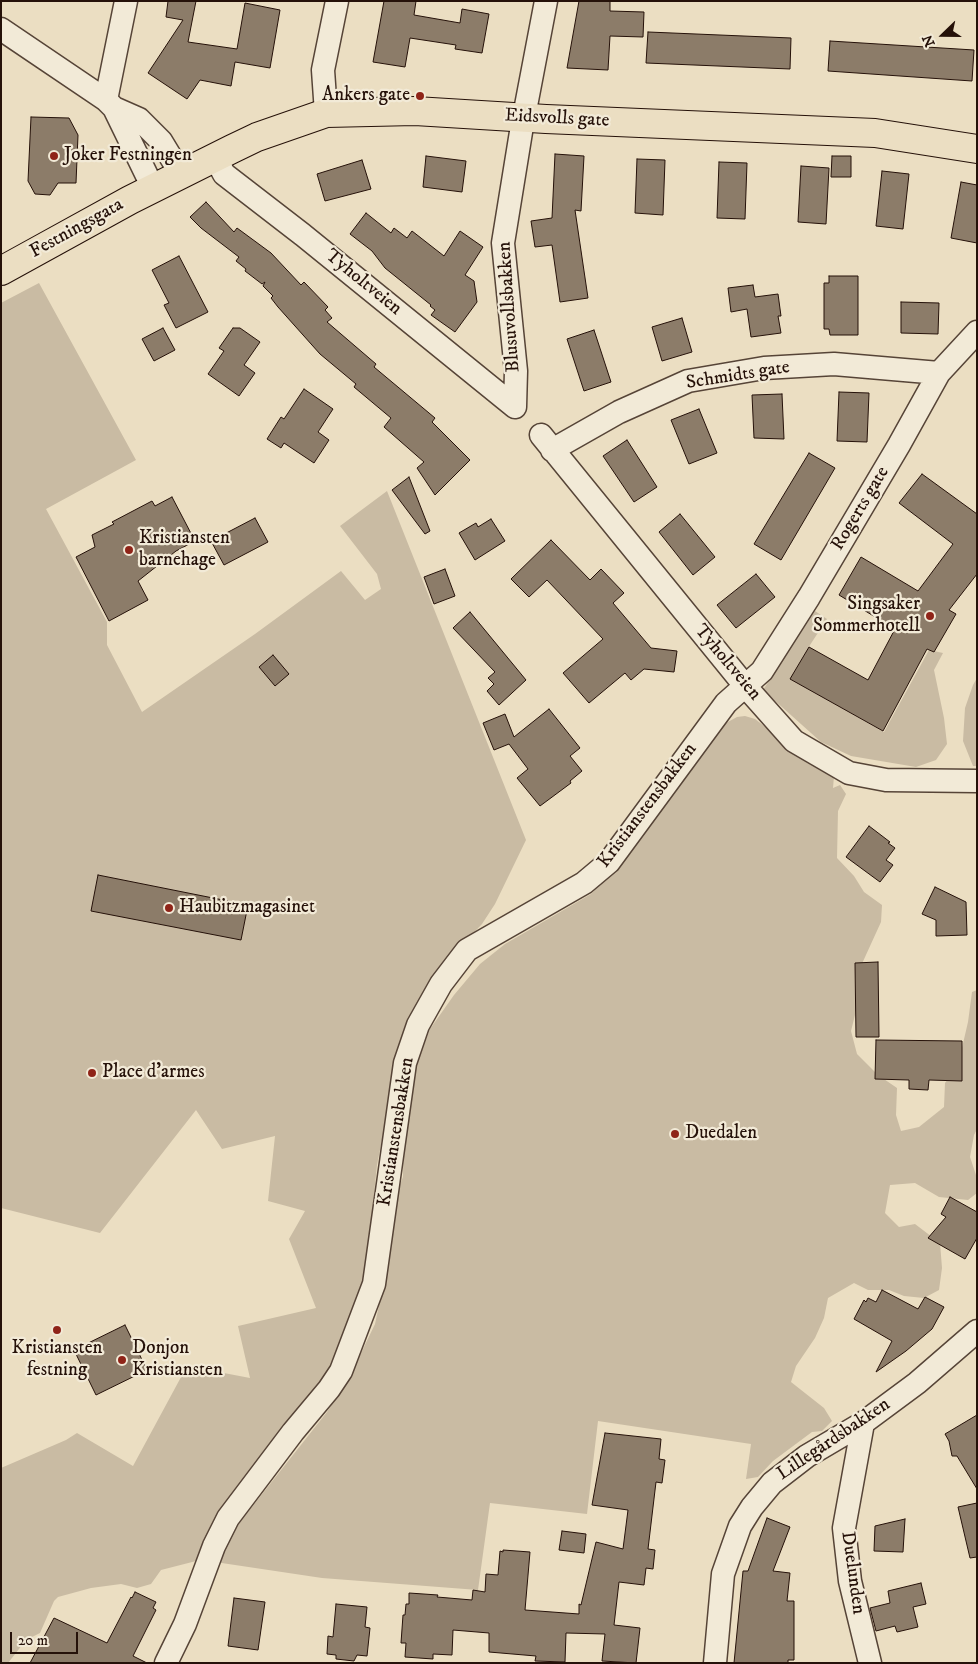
<!DOCTYPE html>
<meta charset="utf-8">
<style>
body{margin:0}
#map{position:relative;width:978px;height:1664px;overflow:hidden;background:#ebdec2;font-family:"IM FELL DW Pica",serif}
canvas{display:block}
.frame{position:absolute;inset:0;border:2px solid #251109;pointer-events:none}
.north{position:absolute;left:918px;top:10px;width:50px;height:50px;-webkit-text-stroke:4px #f2ead7;paint-order:stroke;rotate:248deg;font-size:14px;font-weight:700;line-height:20px;text-align:center;color:#251109}
.north::after{content:'';display:block;margin:auto;width:18px;height:22px;background:#251109;clip-path:polygon(50% 0,100% 100%,50% 72%,0 100%)}
.scale{position:absolute;left:10px;top:1632px;width:68px;height:22px;box-sizing:border-box;border:2px solid #251109;border-top:0;padding-left:6px;font-size:15px;line-height:18px;white-space:nowrap;color:#251109;-webkit-text-stroke:4px #f2ead7;paint-order:stroke}
</style>
<div id="map">
<canvas width="978" height="1664"></canvas>
<div class="frame"></div>
<div class="north">N</div>
<div class="scale">20 m</div>
</div>
<script>
const g = document.querySelector('canvas').getContext('2d');
g.lineJoin = 'round';
function fill(path, color) { g.fillStyle = color; g.fill(path, 'evenodd'); }
const poly = rows => new Path2D(rows.map(r => 'M' + r).join(''));
function strokePath(path, color, width, dash) { g.strokeStyle = color; g.lineWidth = width; g.lineCap = dash ? 'butt' : 'round'; g.setLineDash(dash || []); g.stroke(path); }
function drawText(font, color, halo, rows, align = 'center') {
  g.font = font + ' "IM FELL DW Pica",serif'; g.lineWidth = 4.5; g.setLineDash([]); g.textBaseline = 'middle'; g.strokeStyle = halo; g.fillStyle = color; for (const [text, x, y, turn = 0] of rows) {
    g.save(); g.translate(x, y); g.rotate((+turn || 0) * Math.PI / 180); g.textAlign = isNaN(turn) ? turn : align; if (halo) g.strokeText(text, 0, 0); g.fillText(text, 0, 0); g.restore();
  }
}
fill(poly([
 [39,283,136,460,46,509,107,622,107,645,142,712,255,634,341,571,365,600,381,589,377,574,340,526,387,491,526,840,495,904,482,924,461,946,395,1073,377,1165,363,1300,344,1342,313,1394,200,1560,161,1570,151,1584,137,1588,121,1584,91,1588,58,1597,54,1601,40,1633,26,1640,8,1663,1,1663,1,1468,66,1440,77,1433,133,1466,187,1366,250,1378,238,1326,316,1308,289,1239,305,1211,268,1201,275,1136,222,1149,196,1110,100,1233,1,1208,1,303],
 [815,611,827,619,810,645,791,679,884,732,929,650,943,653,934,670,944,718,947,744,936,760,916,767,851,756,821,742,763,690],
 [977,678,977,766,973,766,963,741,965,708,973,685],
 [745,716,755,719,764,726,795,752,834,776,833,788,840,785,846,794,838,811,837,858,854,876,864,892,882,905,881,922,855,979,857,1007,851,1031,857,1054,878,1075,897,1088,896,1115,901,1131,919,1127,944,1107,945,1083,958,1065,968,1022,972,992,977,990,977,1129,974,1135,970,1157,977,1178,977,1193,968,1200,939,1197,915,1183,890,1185,885,1213,899,1227,915,1224,940,1243,942,1268,939,1290,924,1298,904,1296,889,1290,868,1290,854,1283,828,1298,824,1318,815,1338,796,1366,791,1382,824,1408,832,1421,822,1431,812,1432,773,1461,758,1477,746,1479,751,1444,598,1421,587,1514,490,1503,478,1590,322,1578,215,1562,240,1522,327,1412,351,1374,375,1324,386,1273,394,1199,403,1177,404,1112,414,1072,430,1029,454,995,480,964,505,944,591,894,628,856,713,737,726,723,737,717]
]), '#c9bba3');
const building = poly([
 [168,1,196,1,188,42,237,49,245,3,280,10,270,68,235,62,231,86,200,80,187,99,148,73,183,20,166,17,168,1],
 [384,1,416,1,414,15,460,23,462,9,489,14,482,53,455,49,456,45,410,38,405,67,373,62,384,1],
 [579,1,610,1,610,11,644,12,643,37,610,36,608,70,567,68,579,1],
 [648,32,791,38,790,69,646,63,648,32],
 [830,41,974,50,972,81,828,71,830,41],
 [31,117,69,118,78,135,76,183,58,183,50,195,35,194,28,181,31,117],
 [555,154,584,156,581,211,575,210,588,298,560,302,552,245,535,247,531,221,552,218,555,154],
 [426,156,466,161,462,192,423,187,426,156],
 [832,156,851,156,851,177,831,177,832,156],
 [637,159,665,160,663,215,635,213,637,159],
 [362,160,371,189,325,201,317,174,362,160],
 [719,162,747,163,745,219,717,218,719,162],
 [801,166,829,168,826,224,798,222,801,166],
 [882,171,909,174,903,229,876,226,882,171],
 [961,182,977,185,977,243,951,238,961,182],
 [206,202,234,232,237,228,271,253,301,285,304,282,328,307,325,310,332,318,327,322,376,364,374,367,435,418,432,422,470,460,435,495,417,468,424,462,384,427,391,418,354,387,356,384,320,354,278,307,271,298,273,296,263,286,265,282,262,284,245,271,246,269,236,261,239,257,201,228,190,217,206,202],
 [366,213,391,233,394,228,407,238,412,231,444,256,460,231,483,247,465,275,474,281,477,302,455,332,431,315,435,310,430,306,431,305,385,268,372,251,350,234,366,213],
 [179,256,208,312,176,328,164,305,169,303,152,270,179,256],
 [829,276,858,276,858,335,830,335,829,329,824,329,824,283,829,283,829,276],
 [753,285,755,297,778,294,781,316,778,316,781,333,751,337,747,309,731,312,728,288,753,285],
 [901,302,939,303,938,334,901,333,901,302],
 [682,318,692,352,662,361,652,327,682,318],
 [163,328,175,350,154,361,142,339,163,328],
 [233,328,240,328,260,342,244,365,255,373,239,396,208,374,224,351,219,348,233,328],
 [594,330,611,382,584,391,567,339,594,330],
 [304,389,333,409,318,432,329,440,314,463,284,443,281,448,267,439,281,417,284,419,304,389],
 [839,392,869,393,867,442,837,441,839,392],
 [782,394,784,439,754,438,752,395,782,394],
 [699,409,717,453,689,464,671,420,699,409],
 [627,440,657,487,634,502,603,456,627,440],
 [809,453,835,468,781,560,754,544,809,453],
 [922,474,977,514,977,574,949,610,956,614,934,652,927,649,883,731,790,679,809,647,868,680,895,629,839,595,861,557,918,591,953,544,899,503,922,474],
 [409,477,430,531,425,534,392,490,409,477],
 [172,497,195,541,176,551,138,581,148,600,109,621,76,557,95,547,92,535,114,524,112,522,152,501,155,506,172,497],
 [680,514,715,557,693,575,659,532,680,514],
 [255,518,268,542,224,565,211,541,255,518],
 [491,519,505,541,475,560,459,533,476,523,478,527,491,519],
 [551,540,590,580,601,569,624,593,613,603,651,648,677,651,674,672,644,669,631,680,625,673,589,703,563,673,603,639,547,580,529,597,511,579,551,540],
 [445,569,455,596,434,604,424,577,445,569],
 [756,574,775,597,736,628,717,605,756,574],
 [470,612,526,680,499,705,487,691,494,684,488,678,495,672,453,628,470,612],
 [273,655,289,674,275,686,259,667,273,655],
 [549,709,580,748,570,756,582,771,570,781,571,783,540,806,517,778,528,769,509,744,494,750,483,723,505,714,514,737,549,709],
 [869,826,890,842,888,843,895,848,886,860,893,865,880,882,846,857,869,826],
 [98,875,248,905,241,940,91,911,98,875],
 [935,887,966,902,967,935,936,936,936,920,922,914,935,887],
 [878,962,879,1037,856,1037,855,963,878,962],
 [876,1040,962,1041,962,1081,929,1080,928,1090,909,1089,909,1080,875,1079,876,1040],
 [950,1197,977,1212,977,1238,965,1259,928,1238,946,1217,941,1214,950,1197],
 [882,1290,918,1309,925,1297,944,1307,932,1329,906,1351,876,1372,892,1341,854,1319,864,1300,866,1302,868,1298,876,1302,882,1290],
 [125,1325,147,1370,96,1395,74,1350,125,1325],
 [977,1415,977,1489,957,1456,952,1456,949,1441,945,1434,977,1415],
 [605,1433,661,1439,659,1459,665,1460,662,1483,656,1482,648,1549,655,1550,653,1569,646,1568,644,1585,619,1582,614,1625,640,1628,636,1663,602,1661,605,1634,566,1633,565,1662,535,1661,536,1656,489,1652,489,1633,453,1630,452,1655,433,1654,433,1659,405,1657,406,1643,401,1643,403,1615,405,1615,406,1604,409,1604,409,1593,438,1595,437,1597,472,1600,473,1590,485,1592,486,1574,498,1575,500,1551,503,1552,503,1550,530,1552,525,1610,579,1614,579,1604,581,1605,596,1542,623,1549,628,1510,592,1505,605,1433],
 [977,1503,977,1557,970,1558,958,1507,977,1503],
 [767,1518,790,1527,773,1571,790,1573,787,1601,794,1601,794,1660,788,1660,788,1663,734,1663,743,1571,748,1571,767,1518],
 [905,1519,903,1552,874,1551,875,1526,905,1519],
 [562,1531,586,1534,584,1553,559,1550,562,1531],
 [921,1583,926,1604,913,1607,918,1627,897,1632,895,1626,876,1631,870,1608,890,1603,888,1591,921,1583],
 [135,1592,156,1602,153,1608,156,1610,133,1656,147,1663,30,1663,54,1618,107,1643,131,1597,132,1598,135,1592],
 [234,1598,265,1602,258,1650,228,1646,234,1598],
 [336,1604,367,1607,365,1627,370,1628,367,1656,357,1655,354,1661,336,1659,336,1655,327,1654,328,1636,333,1637,336,1604]
]);
fill(building, '#8c7c69');
strokePath(building, '#251109', 1);
const minor = poly([
 [1,29,106,100,114,108,153,188],
 [106,100,126,1],
 [114,108,139,119,161,141,181,174],
 [326,113,323,70,337,1],
 [215,157,224,174,303,235,515,407],
 [515,407,516,371,503,243,521,132,546,1],
 [541,435,746,687,794,741,849,773,886,780,977,781],
 [552,450,619,412,688,381,764,368,834,364,939,373],
 [863,1423,844,1528,850,1581,870,1663],
 [166,1663,185,1624,214,1546,228,1518,293,1432,329,1389,341,1371,374,1284,405,1063,418,1025,441,984,467,950,584,883,609,862,726,703,762,671,809,597,899,445,939,373,977,332],
 [715,1663,723,1574,740,1526,752,1507,772,1483,807,1456,863,1423,917,1383,977,1331]
]);
const major = poly([
 [1,271,130,200,232,149,257,137,326,113,415,111,546,119,875,133,977,149]
]);
strokePath(minor, '#564437', 25);
strokePath(major, '#251109', 30);
strokePath(minor, '#f2ead7', 22);
strokePath(major, '#ebdec2', 28);
for (const [x, y, r, color] of [
 [420,96,5,"#8f2418"],
 [54,156,5,"#8f2418"],
 [129,550,5,"#8f2418"],
 [930,616,5,"#8f2418"],
 [169,908,5,"#8f2418"],
 [92,1073,5,"#8f2418"],
 [675,1134,5,"#8f2418"],
 [57,1330,5,"#8f2418"],
 [122,1360,5,"#8f2418"]
]) { const dot = new Path2D(); dot.arc(x, y, r, 0, 2 * Math.PI); g.fillStyle = color; g.fill(dot); strokePath(dot, '#f2ead7', 2); }
drawText('19px', '#251109', '#f2ead7', [
 ["Ankers gate",410,96,"right"],
 ["Joker Festningen",64,156],
 ["Kristiansten",139,539],
 ["barnehage",139,561],
 ["Singsaker",920,605,"right"],
 ["Sommerhotell",920,627,"right"],
 ["Haubitzmagasinet",179,908],
 ["Place d'armes",102,1073],
 ["Duedalen",685,1134],
 ["Kristiansten",57,1349,"center"],
 ["festning",57,1371,"center"],
 ["Donjon",132,1349],
 ["Kristiansten",132,1371]
], 'left');
drawText('19px', '#251109', '#f2ead7', [
 ["Eidsvolls gate",557,119,3],
 ["Festningsgata",77,229,-29],
 ["Tyholtveien",363,283,39],
 ["Blusuvollsbakken",510,307,-94],
 ["Schmidts gate",738,376,-9],
 ["Rogerts gate",861,509,-59],
 ["Tyholtveien",727,663,50],
 ["Kristianstensbakken",648,806,-53],
 ["Kristianstensbakken",397,1132,-81],
 ["Lillegårdsbakken",834,1440,-34],
 ["Duelunden",852,1573,82]
]);
</script>
